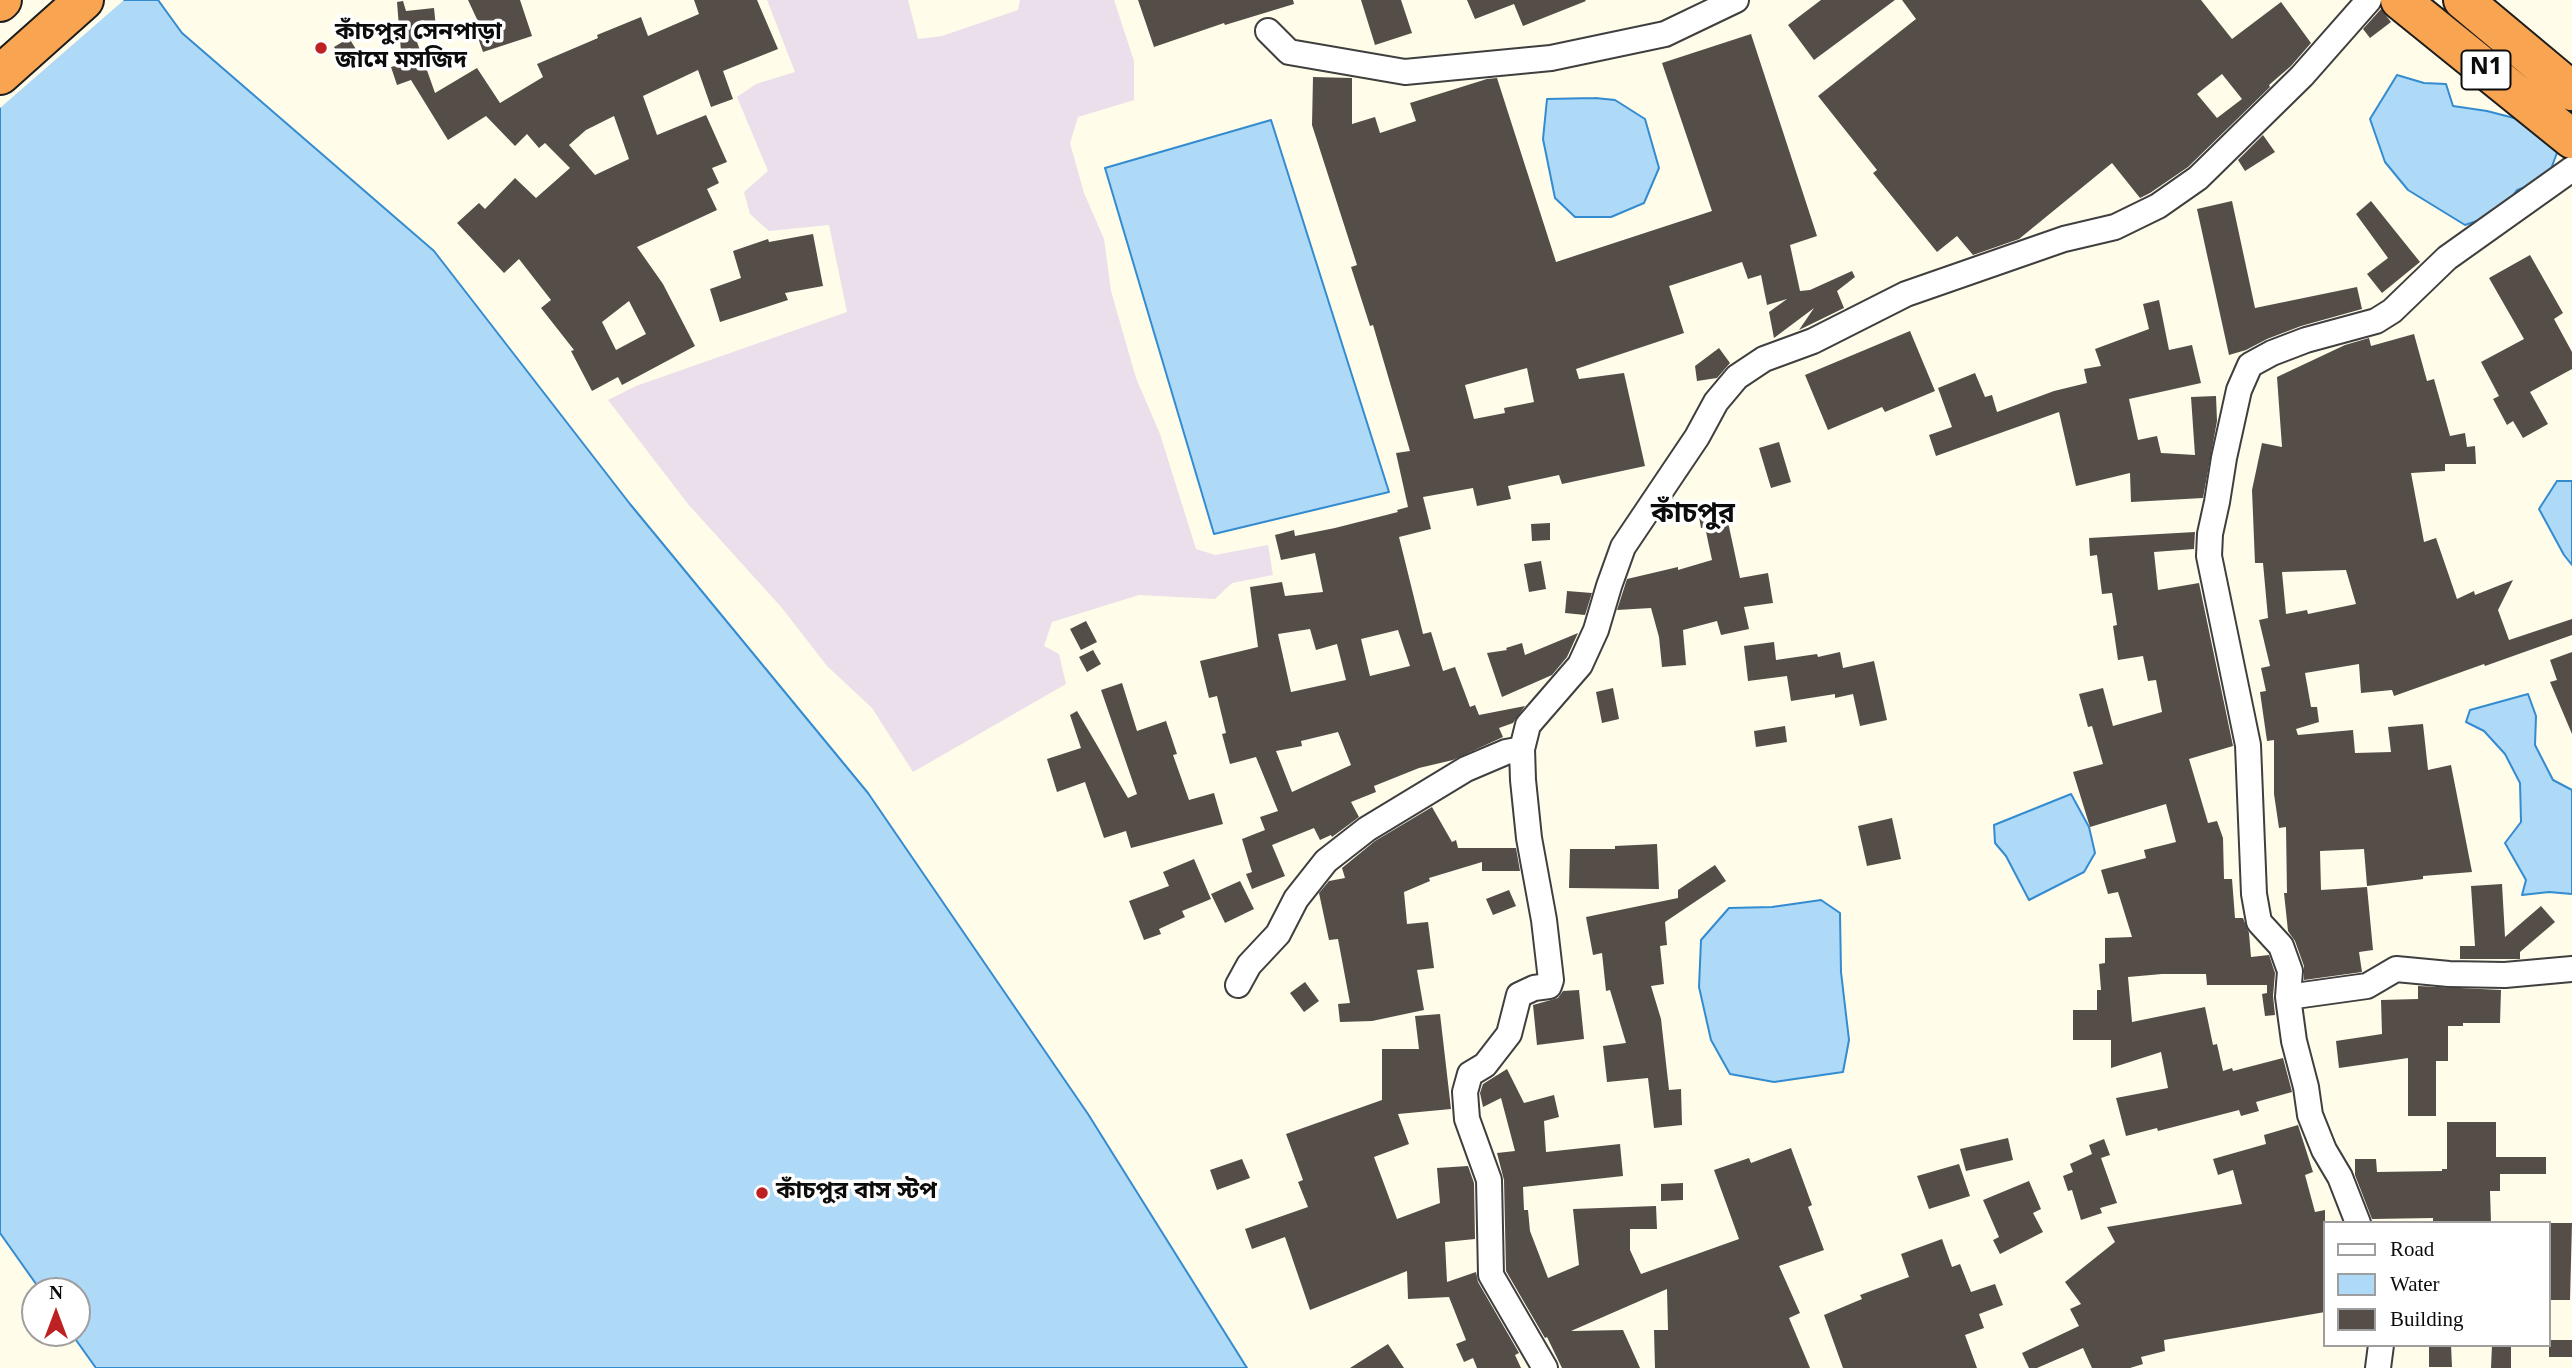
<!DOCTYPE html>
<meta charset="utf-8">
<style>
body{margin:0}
#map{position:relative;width:2572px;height:1368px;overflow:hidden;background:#fffcea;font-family:Georgia,serif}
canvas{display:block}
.legend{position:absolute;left:2323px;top:1221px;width:228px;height:126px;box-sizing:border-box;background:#fff;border:2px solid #9e9e9e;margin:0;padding:9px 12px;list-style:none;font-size:21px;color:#0c0c0c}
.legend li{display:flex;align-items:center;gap:14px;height:35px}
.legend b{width:35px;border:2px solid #9e9e9e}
.north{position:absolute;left:21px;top:1277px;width:70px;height:70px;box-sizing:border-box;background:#fff;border:2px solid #9e9e9e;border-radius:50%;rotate:0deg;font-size:19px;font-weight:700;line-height:28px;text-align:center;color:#0c0c0c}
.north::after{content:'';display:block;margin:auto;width:24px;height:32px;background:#be2122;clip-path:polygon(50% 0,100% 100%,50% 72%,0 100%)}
</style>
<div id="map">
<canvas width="2572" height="1368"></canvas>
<ul class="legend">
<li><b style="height:9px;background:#fff"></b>Road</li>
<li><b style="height:19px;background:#aed9f7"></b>Water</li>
<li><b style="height:19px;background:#544d48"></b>Building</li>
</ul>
<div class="north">N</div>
</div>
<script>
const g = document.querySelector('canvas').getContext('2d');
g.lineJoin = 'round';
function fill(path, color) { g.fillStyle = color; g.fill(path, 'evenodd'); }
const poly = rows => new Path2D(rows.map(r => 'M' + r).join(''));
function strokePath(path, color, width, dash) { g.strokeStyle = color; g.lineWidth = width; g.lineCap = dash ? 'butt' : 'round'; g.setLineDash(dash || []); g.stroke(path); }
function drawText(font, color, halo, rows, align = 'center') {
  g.font = font + ' Georgia,"Noto Sans Bengali",serif'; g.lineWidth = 7; g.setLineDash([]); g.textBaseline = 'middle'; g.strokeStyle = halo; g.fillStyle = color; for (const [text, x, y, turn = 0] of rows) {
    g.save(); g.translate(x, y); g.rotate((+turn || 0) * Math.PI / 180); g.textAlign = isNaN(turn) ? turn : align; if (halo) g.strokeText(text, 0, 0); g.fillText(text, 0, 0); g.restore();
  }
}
fill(poly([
 [767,0,908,0,918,39,942,36,1018,10,1020,0,1114,0,1134,61,1134,100,1078,117,1070,143,1084,193,1104,239,1111,291,1136,378,1160,434,1196,549,1215,555,1268,545,1273,575,1232,583,1215,599,1139,595,1052,622,1044,646,1059,654,1066,684,913,772,872,708,827,666,782,608,688,504,608,400,636,386,847,312,829,225,769,231,750,214,744,192,768,171,737,97,756,84,795,72]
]), '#eadfeb');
const water = poly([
 [0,0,158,0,182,33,434,251,630,504,868,793,1088,1114,1247,1368,96,1368,71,1333,77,1333,77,1291,41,1291,0,1233,0,0],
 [2397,75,2424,83,2446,84,2453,106,2487,111,2545,126,2558,150,2547,180,2517,190,2500,213,2465,225,2408,190,2385,162,2370,119,2397,75],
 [1595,98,1615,100,1645,119,1659,168,1644,203,1611,217,1575,217,1555,198,1543,139,1547,99,1595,98],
 [1271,120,1389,492,1214,534,1105,168,1271,120],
 [2557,481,2572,481,2572,565,2564,555,2539,509,2557,481],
 [2528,694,2536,716,2535,745,2553,780,2572,790,2572,894,2549,892,2522,895,2526,880,2505,843,2521,822,2520,783,2505,754,2484,731,2466,722,2470,710,2528,694],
 [2071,794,2089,827,2095,853,2084,872,2029,900,2006,856,1995,843,1994,825,2071,794],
 [1821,900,1840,913,1841,972,1849,1040,1843,1072,1774,1082,1730,1074,1711,1040,1699,987,1701,940,1729,908,1772,907,1821,900]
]);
fill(water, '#aed9f7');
strokePath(water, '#338bd0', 2);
fill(poly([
 [0,0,124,0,0,108]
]), '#fffcea');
fill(poly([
 [468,0,520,0,532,36,483,52,476,32,482,30],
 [694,0,757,0,778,49,723,71,733,99,711,107,698,70,643,96,657,135,706,115,727,162,712,168,719,183,707,189,717,210,637,247,663,284,695,346,622,385,618,377,592,391,571,351,574,350,541,308,551,300,519,259,504,273,457,223,479,203,485,209,515,178,536,198,570,168,545,143,539,148,527,134,515,146,486,116,448,140,411,80,397,85,391,67,402,64,397,2,403,1,406,11,434,8,437,38,416,39,435,93,477,68,500,103,543,77,537,64,598,38,597,35,641,17,648,36,699,14],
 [614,116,629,159,595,175,569,145,586,130],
 [629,301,646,334,616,350,602,322],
 [1138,0,1293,0,1294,4,1225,25,1224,23,1154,47],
 [1361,0,1401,0,1412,33,1375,45],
 [1467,0,1585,0,1586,1,1523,26,1514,4,1475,19],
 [1821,0,1895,0,1814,60,1788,25],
 [1902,0,2201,0,2232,39,2281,2,2311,43,2291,66,2269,85,2270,87,2188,167,2150,193,2140,198,2112,163,2019,239,1973,255,1957,236,1937,252,1873,173,1877,170,1818,96,1916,19],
 [2222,74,2242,99,2217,118,2197,94],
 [2381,9,2391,22,2370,38,2363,29],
 [1751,34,1817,236,1790,245,1800,291,1810,290,1852,271,1855,277,1837,291,1844,308,1799,330,1814,308,1774,338,1769,312,1787,299,1767,305,1761,275,1748,279,1742,262,1669,286,1684,333,1576,369,1579,379,1624,373,1645,466,1562,484,1559,475,1508,486,1511,499,1477,506,1473,488,1423,497,1431,529,1399,537,1423,634,1431,632,1443,671,1455,667,1470,707,1475,705,1479,715,1525,706,1513,723,1499,728,1503,737,1453,760,1419,768,1374,786,1376,792,1351,802,1359,817,1332,837,1331,835,1320,840,1314,828,1272,845,1285,876,1252,889,1246,874,1252,872,1242,839,1265,830,1260,817,1278,811,1256,757,1230,764,1222,734,1226,733,1217,696,1209,698,1200,661,1258,647,1250,587,1282,582,1285,596,1323,592,1315,553,1281,560,1275,535,1294,530,1295,536,1335,528,1398,512,1397,510,1408,507,1396,453,1410,451,1373,325,1370,326,1351,267,1357,265,1312,125,1313,77,1352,78,1352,124,1375,117,1380,133,1416,121,1410,103,1487,79,1497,78,1556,262,1712,211,1662,63],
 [1527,368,1534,402,1504,408,1505,413,1474,419,1465,385],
 [1310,629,1316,650,1337,644,1346,680,1291,692,1278,634],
 [1398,630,1410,666,1370,676,1361,639],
 [1338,732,1351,765,1292,792,1276,751,1302,746,1301,741],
 [349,38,362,59,346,68,334,47],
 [2263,135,2275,152,2245,171,2238,160],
 [2232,201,2255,308,2357,287,2362,309,2301,326,2267,339,2246,350,2229,355,2197,209],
 [2371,201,2420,262,2382,293,2367,274,2388,258,2356,214],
 [813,234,823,286,785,293,788,300,720,322,710,289,741,278,733,251,768,239,769,242],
 [2530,255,2563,313,2554,319,2572,352,2572,369,2530,392,2548,424,2523,438,2513,421,2507,425,2493,399,2499,396,2481,362,2524,339,2489,278],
 [2159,300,2169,350,2192,345,2201,383,2129,399,2138,440,2157,436,2161,453,2195,455,2191,397,2216,396,2217,421,2203,498,2131,502,2130,473,2076,486,2059,412,1936,456,1929,435,1952,427,1938,388,1975,373,1985,397,1992,395,1997,412,2054,391,2087,383,2084,369,2101,366,2095,349,2149,329,2143,304],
 [1910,331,1935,391,1885,412,1882,407,1828,430,1805,375],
 [2414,334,2427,381,2434,379,2450,436,2465,433,2467,447,2475,446,2476,464,2445,464,2445,471,2411,473,2424,542,2436,538,2457,599,2474,591,2475,595,2513,580,2498,610,2509,640,2572,619,2572,635,2485,666,2484,664,2394,696,2392,690,2361,693,2359,664,2305,673,2311,707,2317,707,2319,722,2296,729,2298,735,2353,730,2355,753,2391,752,2388,727,2423,724,2428,770,2451,765,2472,872,2423,876,2423,879,2367,886,2364,849,2320,851,2321,890,2367,887,2373,950,2359,952,2362,972,2304,980,2304,966,2295,941,2288,931,2284,893,2287,893,2286,827,2279,828,2274,794,2274,740,2267,741,2260,692,2266,691,2261,668,2270,666,2259,620,2268,618,2263,563,2255,563,2252,490,2262,443,2282,447,2277,377,2345,345,2369,338,2371,346],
 [2346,570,2356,604,2308,614,2307,610,2286,614,2282,572],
 [1719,348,1730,363,1717,378,1697,381,1695,366],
 [1779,442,1791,482,1771,488,1759,448],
 [1731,504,1735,520,1728,522,1740,578,1768,573,1773,603,1744,607,1749,629,1721,635,1717,621,1683,630,1686,665,1662,667,1659,637,1651,608,1617,610,1627,579,1678,567,1678,570,1712,560,1705,527,1701,528,1698,511],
 [1550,523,1550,540,1532,541,1531,524],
 [2195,532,2194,549,2154,552,2158,590,2199,583,2233,746,2189,759,2208,823,2217,821,2223,838,2224,879,2232,879,2235,918,2243,918,2249,933,2251,957,2269,955,2275,973,2273,996,2275,1015,2265,1016,2262,994,2267,993,2267,985,2207,985,2206,974,2162,974,2128,977,2132,1022,2205,1007,2213,1045,2217,1044,2223,1071,2232,1068,2233,1071,2283,1058,2292,1092,2256,1102,2259,1111,2241,1116,2239,1110,2158,1131,2157,1128,2126,1136,2116,1098,2168,1088,2161,1052,2111,1068,2111,1040,2073,1040,2073,1010,2097,1010,2097,990,2101,990,2099,964,2105,963,2105,938,2132,937,2118,892,2108,894,2101,870,2146,858,2144,850,2176,842,2166,804,2090,827,2073,772,2103,764,2092,726,2088,727,2079,694,2103,688,2113,726,2162,712,2156,680,2148,681,2143,656,2118,660,2113,626,2117,625,2112,593,2102,594,2097,555,2090,556,2089,538],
 [1541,561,1546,589,1529,592,1524,564],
 [1567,591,1592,593,1585,615,1565,613],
 [1086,621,1097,642,1081,650,1070,629],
 [1578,633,1567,657,1552,675,1502,697,1487,653,1507,650,1506,648,1522,643,1525,655],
 [1774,642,1776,660,1817,654,1818,657,1840,652,1843,668,1874,661,1887,720,1860,726,1853,694,1835,698,1835,694,1791,701,1787,676,1748,681,1744,646],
 [1093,650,1101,664,1087,672,1079,657],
 [2572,652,2572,734,2550,682,2557,680,2550,660],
 [1122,683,1137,731,1166,721,1177,754,1173,755,1189,800,1214,793,1223,824,1131,848,1126,831,1104,838,1085,782,1057,792,1047,759,1081,748,1070,715,1077,711,1128,798,1137,794,1101,690],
 [1613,688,1619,719,1602,723,1596,692],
 [1785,726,1787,742,1756,747,1754,731],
 [1432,807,1452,842,1456,840,1458,848,1516,848,1520,871,1482,871,1482,862,1429,878,1430,881,1404,892,1407,924,1428,922,1434,968,1417,970,1424,1010,1372,1021,1340,1022,1338,1004,1350,1003,1338,939,1329,940,1319,893,1329,881,1345,878,1342,868,1375,841],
 [1892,818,1901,859,1867,866,1858,826],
 [1657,844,1659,889,1569,888,1570,849,1615,849,1615,846],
 [1194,859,1211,899,1182,911,1185,917,1159,929,1161,934,1144,940,1129,901,1169,886,1163,872],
 [1715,865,1726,881,1665,922,1667,945,1660,946,1664,984,1651,986,1661,1019,1669,1090,1681,1089,1682,1125,1654,1128,1648,1078,1607,1082,1603,1046,1626,1043,1610,990,1606,991,1602,953,1593,955,1586,917,1678,898,1678,890],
 [1240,881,1254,909,1225,923,1211,894],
 [2502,884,2505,937,2541,906,2555,922,2520,952,2520,959,2460,959,2460,946,2475,946,2471,886],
 [1509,890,1516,906,1493,915,1486,899],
 [1305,982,1319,1001,1304,1012,1290,993],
 [2418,986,2501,990,2500,1023,2463,1023,2463,1026,2448,1026,2448,1061,2436,1061,2436,1116,2408,1116,2408,1058,2339,1068,2336,1041,2382,1034,2381,1000,2418,999],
 [1579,990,1584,1039,1537,1045,1533,1005,1558,998,1563,991],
 [1440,1014,1451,1109,1398,1114,1409,1144,1374,1157,1397,1219,1440,1203,1437,1168,1468,1166,1474,1183,1475,1239,1445,1242,1447,1282,1476,1272,1478,1282,1519,1353,1515,1355,1521,1368,1477,1368,1473,1358,1464,1362,1456,1344,1466,1340,1449,1297,1408,1299,1407,1271,1310,1310,1285,1237,1252,1249,1245,1229,1308,1207,1298,1182,1303,1180,1286,1134,1382,1100,1382,1049,1419,1049,1415,1016],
 [1507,1069,1524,1103,1554,1095,1559,1117,1544,1121,1546,1152,1620,1144,1623,1176,1523,1187,1524,1210,1528,1210,1530,1231,1548,1278,1579,1265,1573,1209,1656,1206,1657,1229,1630,1229,1630,1250,1641,1274,1739,1239,1714,1170,1749,1158,1751,1163,1791,1148,1812,1205,1808,1207,1824,1250,1779,1266,1800,1313,1789,1318,1810,1368,1655,1368,1654,1330,1668,1330,1667,1289,1571,1331,1623,1330,1640,1368,1562,1368,1547,1337,1545,1338,1506,1271,1504,1180,1497,1153,1515,1151,1501,1098,1483,1107,1480,1093,1483,1084],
 [2447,1122,2496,1122,2496,1157,2546,1157,2546,1174,2500,1174,2500,1191,2490,1191,2491,1223,2433,1222,2433,1218,2372,1219,2355,1175,2355,1159,2376,1159,2377,1172,2442,1171,2442,1169,2447,1169],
 [2298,1125,2313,1172,2305,1175,2315,1212,2325,1210,2325,1312,2164,1340,2165,1351,2141,1357,2143,1364,2130,1368,2092,1368,2083,1348,2037,1368,2029,1368,2022,1353,2079,1326,2070,1309,2081,1304,2065,1282,2115,1242,2107,1227,2242,1204,2233,1170,2218,1175,2213,1159,2266,1144,2264,1135],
 [2008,1138,2013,1160,1966,1171,1960,1149],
 [2104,1139,2110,1155,2101,1158,2117,1203,2100,1208,2102,1213,2081,1220,2072,1190,2068,1191,2063,1176,2073,1172,2070,1164,2092,1154,2089,1145],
 [1242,1159,1250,1178,1217,1190,1210,1170],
 [1959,1164,1970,1196,1929,1209,1917,1176],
 [2029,1181,2041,1209,2033,1213,2043,1232,2000,1254,1993,1240,1999,1237,1983,1200],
 [1683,1183,1683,1200,1661,1201,1661,1184],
 [2549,1223,2572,1223,2570,1300,2549,1300],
 [1942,1239,1952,1267,1960,1264,1971,1292,1995,1284,2003,1305,1979,1314,1984,1328,1965,1335,1977,1368,1843,1368,1824,1315,1862,1299,1860,1295,1909,1277,1901,1254],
 [2549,1340,2572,1340,2572,1357,2549,1357],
 [1388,1344,1404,1368,1350,1368],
 [2429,1345,2451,1345,2452,1367,2429,1367],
 [2492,1345,2511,1345,2511,1368,2491,1368]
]), '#544d48');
const street = poly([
 [1268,31,1289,52,1405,72,1551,58,1665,34,1736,0],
 [1238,985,1249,965,1278,934,1296,899,1326,861,1367,829,1466,769,1506,752,1522,749],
 [2288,997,2367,986,2396,969,2449,974,2505,975,2572,969],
 [2358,1223,2340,1177,2324,1150,2310,1115,2306,1087,2294,1041,2288,997,2290,971,2281,946,2259,922,2254,894,2248,745,2209,556,2210,534,2217,502,2224,458,2239,390,2250,365,2272,353,2306,340,2376,321,2392,311,2447,258,2572,169],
 [1545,1368,1491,1275,1489,1180,1467,1119,1465,1092,1470,1074,1485,1065,1509,1034,1519,995,1534,988,1549,986,1551,980,1544,920,1529,838,1523,780,1522,749,1528,725,1580,665,1596,630,1609,586,1623,547,1697,437,1716,402,1737,377,1764,359,1813,341,1906,294,2064,239,2115,227,2158,206,2198,178,2302,76,2369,0],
 [2378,1368,2381,1345]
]);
const highway = poly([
 [2400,0,2572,139],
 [2463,0,2572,91],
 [0,2,2,0],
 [0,75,84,0]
]);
strokePath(street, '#3f3f3f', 28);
strokePath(highway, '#1d1d1d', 42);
strokePath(street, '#fff', 24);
strokePath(highway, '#f8a450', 38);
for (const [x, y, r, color] of [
 [321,48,7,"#be2122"],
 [762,1193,7,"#be2122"]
]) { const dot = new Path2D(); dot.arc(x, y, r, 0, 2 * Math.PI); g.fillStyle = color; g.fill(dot); strokePath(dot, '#fff', 2.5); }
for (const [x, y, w] of [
 [2486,70,49]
]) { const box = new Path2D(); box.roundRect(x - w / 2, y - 19.5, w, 39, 5); g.fillStyle = '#fff'; g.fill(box); strokePath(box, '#0c0c0c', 2); }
drawText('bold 23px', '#0c0c0c', null, [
 ["N1",2486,70]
]);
drawText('bold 24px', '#0c0c0c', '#fff', [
 ["কাঁচপুর সেনপাড়া",335,34],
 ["জামে মসজিদ",335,62],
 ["কাঁচপুর বাস স্টপ",776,1193]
], 'left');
drawText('bold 28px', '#0c0c0c', '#fff', [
 ["কাঁচপুর",1693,517]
]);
</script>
